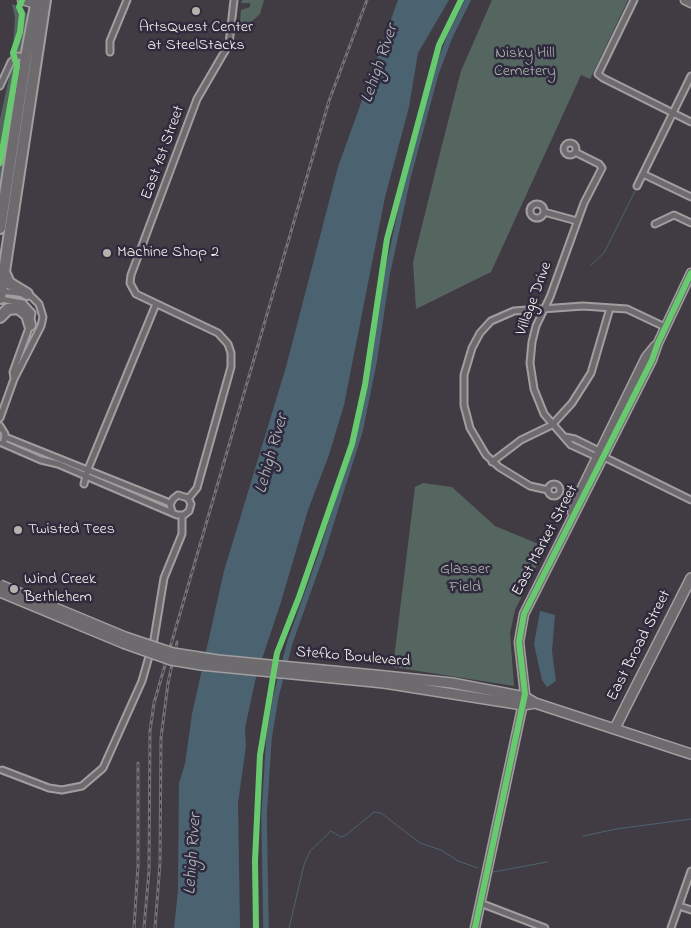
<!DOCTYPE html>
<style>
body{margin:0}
canvas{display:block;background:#413c43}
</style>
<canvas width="691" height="928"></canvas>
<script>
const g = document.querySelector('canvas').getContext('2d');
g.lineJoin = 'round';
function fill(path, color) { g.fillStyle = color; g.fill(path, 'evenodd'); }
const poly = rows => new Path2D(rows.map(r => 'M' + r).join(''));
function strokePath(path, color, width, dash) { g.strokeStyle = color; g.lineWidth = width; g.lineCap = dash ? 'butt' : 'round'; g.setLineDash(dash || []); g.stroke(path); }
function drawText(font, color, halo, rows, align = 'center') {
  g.font = font + ' "Indie Flower",sans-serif'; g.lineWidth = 5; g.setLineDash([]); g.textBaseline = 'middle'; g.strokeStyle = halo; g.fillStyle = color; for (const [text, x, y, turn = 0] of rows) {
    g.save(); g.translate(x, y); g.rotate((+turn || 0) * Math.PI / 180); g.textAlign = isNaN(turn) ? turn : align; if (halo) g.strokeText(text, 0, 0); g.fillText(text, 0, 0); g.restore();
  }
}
fill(poly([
 [242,0,264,0,260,14,239,33,241,10,250,7,250,3,241,3],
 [492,0,628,0,590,79,581,75,491,272,416,309,413,262,441,149,461,71],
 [12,4,23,8,29,18,0,208,0,119,12,64,15,17],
 [423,483,452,487,495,526,546,547,515,610,510,633,514,686,393,667,415,487]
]), '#556560');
fill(poly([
 [398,0,449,0,418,53,409,107,385,197,344,405,329,455,308,510,281,602,256,677,245,728,246,746,238,803,240,928,174,928,178,891,179,783,185,764,192,714,224,571,286,367,338,167],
 [540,611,555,615,552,651,556,681,547,687,542,680,534,644]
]), '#4b6270');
strokePath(poly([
 [591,265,604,253,637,187],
 [583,836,616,829,691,819],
 [493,872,547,862],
 [289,928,304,865,310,851,331,831,341,837,346,835,374,812,381,813,420,843,441,850,458,861,478,868]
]), '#4b6270', 1);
strokePath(poly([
 [266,928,264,815,269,738,276,696,290,642,321,555,360,431,374,362,387,275,408,177,436,73,450,36,468,0]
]), '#4b6270', 5.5);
const street = poly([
 [634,0,598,74,603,78,691,122],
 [110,52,110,41,127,0],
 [0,86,11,62,18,56,26,57],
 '564 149a6 6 0 1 1 12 0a6 6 0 1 1-12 0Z',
 [575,152,599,164,602,168,584,203,550,297,536,326,532,342,530,363,534,389,544,414,571,445,599,458],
 [643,174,691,197],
 [637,186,691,76],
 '530 211a7 7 0 1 1 14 0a7 7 0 1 1-14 0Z',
 [544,212,577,221],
 [655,224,674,215,691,223],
 [0,299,23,303,32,313,30,325,13,372,14,378],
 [0,418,14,379,41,326,43,317,39,304,32,297,27,294,0,291],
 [0,426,5,434,4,440],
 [5,437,170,503],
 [565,437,575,439,601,452],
 [2,443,41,460,58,464,177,515,184,515,189,511,191,504,188,498,178,495,173,499,170,505,172,511],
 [604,457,691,500],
 [492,462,521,440,552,425,572,403,591,373,610,308],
 '548 490a6 6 0 1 1 12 0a6 6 0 1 1-12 0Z',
 [84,484,88,469,156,304],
 [548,490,530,486,499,467,486,455,470,428,464,405,464,375,472,348,480,333,491,321,514,311,583,306,627,309,665,327],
 [188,499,197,488,231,367,231,353,228,344,218,333,136,294,130,283,131,275,197,99,229,44,234,0],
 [2,770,49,788,62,790,82,786,103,768,142,681,154,639,164,578,182,534,182,515],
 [480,903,545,928],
 [679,906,691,910],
 [671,928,691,871]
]);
const secondary = poly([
 [22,0,39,5],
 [685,0,691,3],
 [572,512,576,500,646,357,655,346],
 [475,928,525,694,519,642,524,614,652,360,658,343,691,273]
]);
const primary = poly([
 [385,676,452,683,525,697,535,703,691,754],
 [384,683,523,705,535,703],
 [615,728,691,578]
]);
const highway = poly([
 [0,228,26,57,37,0],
 [4,272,9,283,27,294],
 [0,298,45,0],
 [0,317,8,309,18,308,27,315,30,325]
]);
strokePath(street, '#a19ea0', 9);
strokePath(secondary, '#a19ea0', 11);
strokePath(primary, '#a19ea0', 12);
strokePath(highway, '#a19ea0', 14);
strokePath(street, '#6e6b6e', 5);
strokePath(secondary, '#6e6b6e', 8);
strokePath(primary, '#6e6b6e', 9);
strokePath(highway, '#6e6b6e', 10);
const rail = poly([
 [134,928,138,866,138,763],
 [144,928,149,871,150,731,154,703,329,101,367,0],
 [155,928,160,863,161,738,168,683,177,642]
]);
strokePath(rail, '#757276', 3);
strokePath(rail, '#2f2a3d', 1, [4]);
const primaryBridge = poly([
 [0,585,125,637,173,653,218,660,385,676],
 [0,592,123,643,171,660,201,665,384,683]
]);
strokePath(primaryBridge, '#a19ea0', 12, []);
strokePath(primaryBridge, '#6e6b6e', 9);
strokePath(poly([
 [0,163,17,66,13,53,20,32,22,14,19,7,22,0],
 [256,928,255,861,260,755,277,653,299,597,352,444,365,385,387,239,439,45,461,0],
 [475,928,525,694,519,642,524,614,652,360,658,343,691,273]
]), '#67ca6e', 6);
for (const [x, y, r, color] of [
 [196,11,5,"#b5b2ae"],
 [107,253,5,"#b5b2ae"],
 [18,530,5,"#b5b2ae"],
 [14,589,5,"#b5b2ae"]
]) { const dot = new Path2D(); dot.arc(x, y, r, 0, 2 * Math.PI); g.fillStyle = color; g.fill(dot); strokePath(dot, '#2f2a3d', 2); }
drawText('16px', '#f4f1e8', '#2f2a3d', [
 ["ArtsQuest Center",196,28,"center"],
 ["at SteelStacks",196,46,"center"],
 ["Machine Shop 2",117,253],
 ["Twisted Tees",28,530],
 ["Wind Creek",24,580],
 ["Bethlehem",24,598]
], 'left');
drawText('16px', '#aeb5ad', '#2f2a3d', [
 ["Nisky Hill",525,54],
 ["Cemetery",525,72],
 ["Glasser",465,570],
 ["Field",465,588]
]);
drawText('16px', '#f4f1e8', '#2f2a3d', [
 ["East 1st Street",164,153,-70],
 ["Village Drive",535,299,-70],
 ["East Market Street",546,541,-62],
 ["East Broad Street",640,646,-63],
 ["Stefko Boulevard",353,658,5]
]);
drawText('italic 18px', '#b1b9ba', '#2f2a3d', [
 ["Lehigh River",381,64,-71],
 ["Lehigh River",273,454,-74],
 ["Lehigh River",194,854,-86]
]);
</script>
